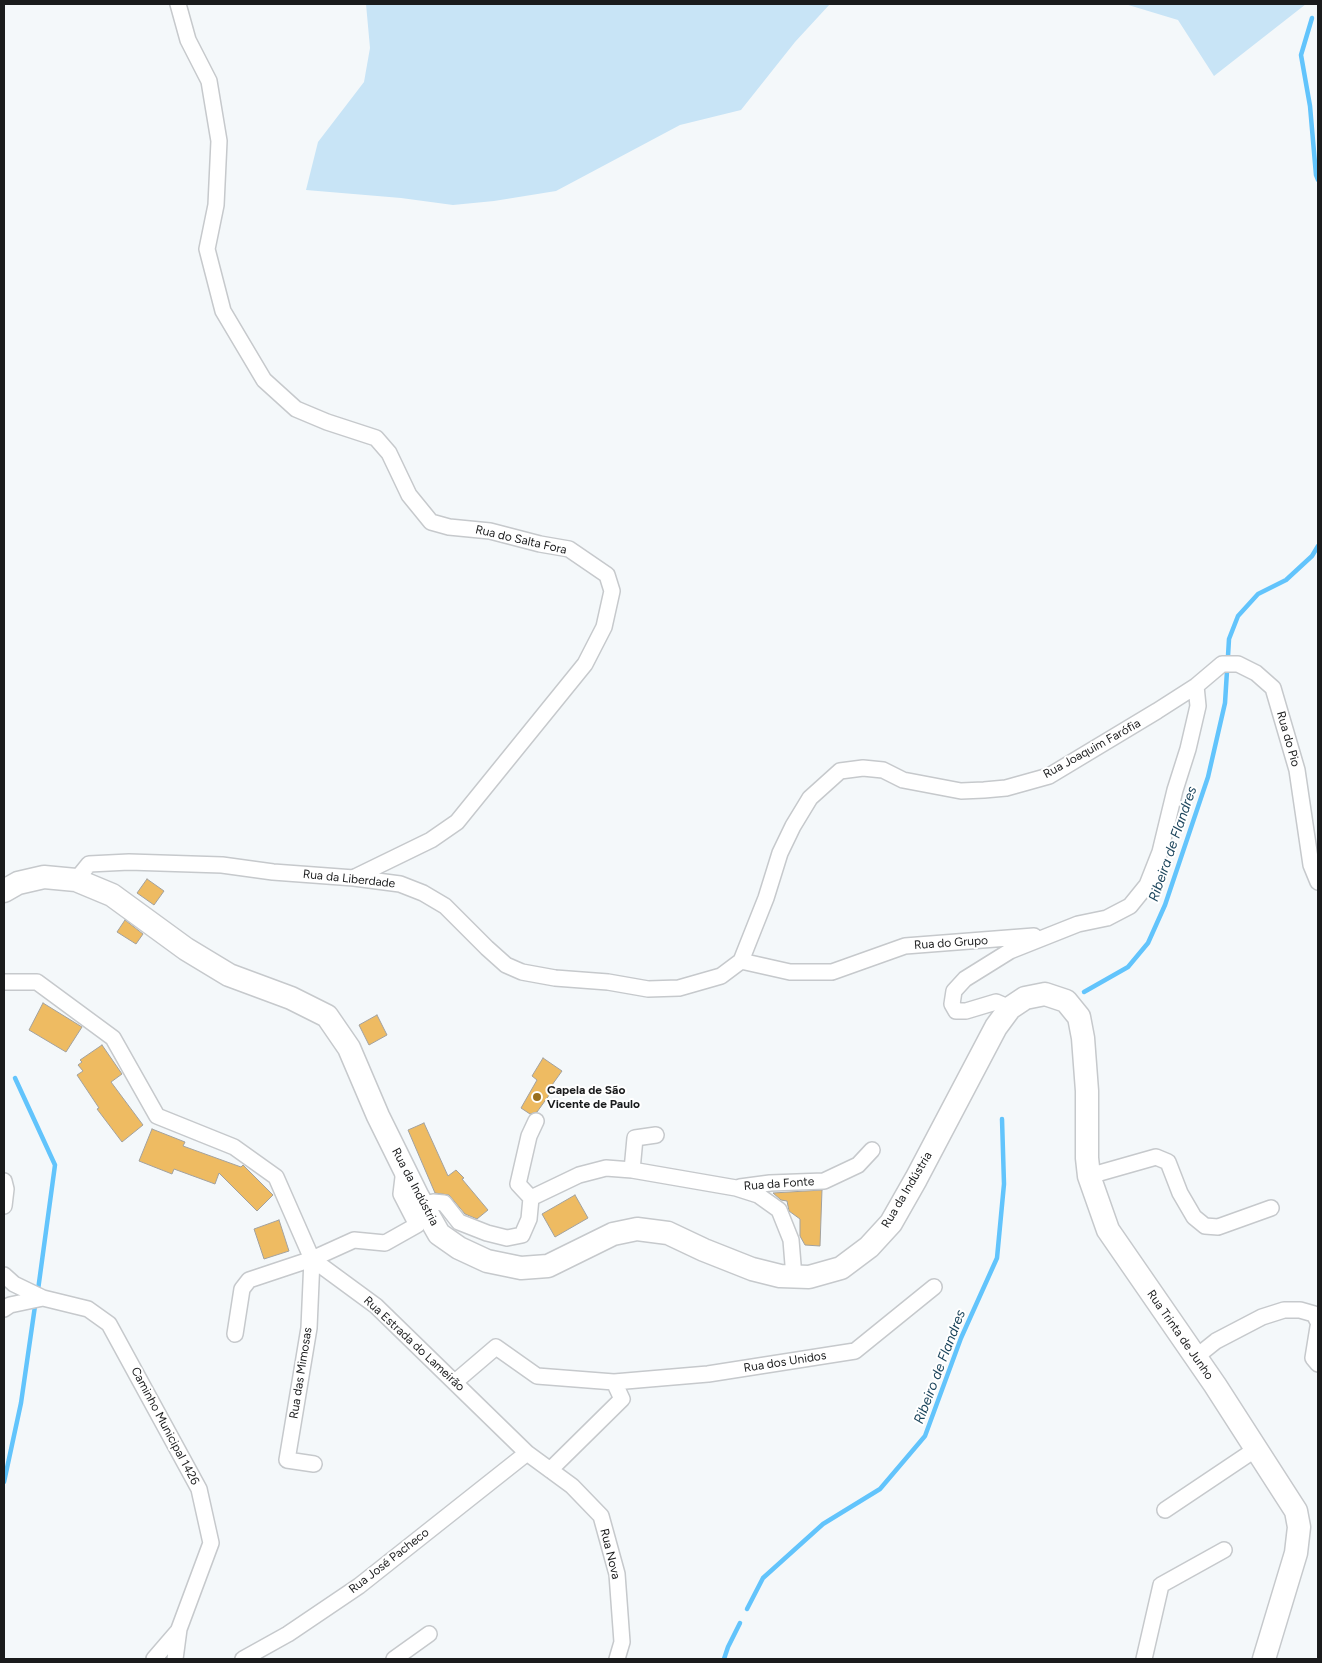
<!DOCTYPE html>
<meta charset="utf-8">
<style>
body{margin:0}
#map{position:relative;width:1322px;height:1663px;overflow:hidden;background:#f4f8fa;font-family:Figtree,sans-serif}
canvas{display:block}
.frame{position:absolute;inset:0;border:5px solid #1a1b1c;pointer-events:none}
</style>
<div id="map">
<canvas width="1322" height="1663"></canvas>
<div class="frame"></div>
</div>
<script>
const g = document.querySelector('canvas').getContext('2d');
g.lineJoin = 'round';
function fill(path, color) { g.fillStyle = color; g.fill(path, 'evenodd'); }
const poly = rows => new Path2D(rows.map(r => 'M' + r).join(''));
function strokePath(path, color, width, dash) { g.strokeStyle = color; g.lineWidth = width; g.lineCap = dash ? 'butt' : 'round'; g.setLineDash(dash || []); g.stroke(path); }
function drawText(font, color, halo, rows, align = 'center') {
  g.font = font + ' Figtree,sans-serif'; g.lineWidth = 4; g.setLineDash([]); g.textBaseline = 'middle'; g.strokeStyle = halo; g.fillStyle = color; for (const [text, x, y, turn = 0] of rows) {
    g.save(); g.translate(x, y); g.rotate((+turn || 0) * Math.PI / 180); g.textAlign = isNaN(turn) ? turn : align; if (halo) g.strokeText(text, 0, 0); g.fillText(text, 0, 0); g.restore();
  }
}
fill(poly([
 [366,4,830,4,795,42,741,110,680,125,556,191,494,201,453,205,401,198,306,190,318,142,364,82,370,48],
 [1125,4,1306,4,1214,76,1178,20]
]), '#c8e4f6');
strokePath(poly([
 [1312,18,1301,55,1310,106,1316,175,1318,180],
 [1228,656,1229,639,1238,616,1258,594,1286,580,1312,556,1318,546],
 [1084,992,1128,967,1148,943,1165,905,1208,777,1225,703,1227,671],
 [15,1078,55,1165,38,1290],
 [4,1482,21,1403,35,1306],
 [747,1609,763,1578,823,1524,880,1489,925,1436,961,1338,997,1258,1004,1184,1002,1119],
 [724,1659,728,1647,740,1623]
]), '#62c4fc', 4.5);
const building = poly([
 [147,879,164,891,154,905,137,893,147,879],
 [125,920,143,934,136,944,117,932,125,920],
 [43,1003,82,1027,66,1052,29,1030,43,1003],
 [377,1015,387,1035,369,1045,359,1025,377,1015],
 [102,1045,122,1074,111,1082,143,1125,122,1142,97,1109,99,1108,77,1075,83,1071,78,1065,82,1062,80,1060,102,1045],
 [543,1058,562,1071,552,1085,555,1087,537,1112,530,1114,521,1108,537,1080,532,1076,543,1058],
 [424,1123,448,1176,456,1170,464,1178,462,1179,488,1210,477,1219,465,1214,449,1195,435,1193,408,1130,424,1123],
 [152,1129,185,1142,183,1146,241,1167,243,1165,273,1195,257,1211,219,1173,215,1184,174,1169,172,1174,139,1161,152,1129],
 [822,1190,820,1246,805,1245,800,1236,800,1219,789,1211,787,1201,781,1200,773,1193,822,1190],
 [575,1195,588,1218,555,1237,542,1214,575,1195],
 [279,1220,289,1251,264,1259,254,1229,279,1220]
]);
fill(building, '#eebb62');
strokePath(building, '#a2a19e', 1);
const street = poly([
 [178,4,188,40,209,81,219,141,216,205,207,249,223,311,264,380,296,409,327,422,376,438,389,453,409,495,431,522,449,527,490,531,540,544,569,549,607,575,612,591,604,627,585,664,457,822,431,840,355,877],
 [76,880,89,864,129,862,222,865,273,872,354,878,400,884,423,893,445,906,487,948,506,965,522,972,555,978,608,982,648,989,679,988,721,976,741,961,766,898,780,853,793,826,810,798,840,771,863,768,883,770,903,780,961,791,984,790,1006,788,1049,776,1157,711,1196,686,1222,664,1238,664,1256,673,1273,688,1297,770,1311,865,1318,882],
 [741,961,790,972,832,972,905,946,1034,936],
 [4,982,37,982,113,1038,157,1116,234,1147,276,1177,312,1259,376,1306,527,1453,572,1486,601,1516,617,1574,622,1642,617,1659],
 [1010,1008,996,1002,966,1011,956,1011,952,1004,954,991,965,979,1010,951,1078,924,1107,918,1130,906,1147,885,1160,852,1175,790,1188,749,1198,706,1196,686],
 [632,1170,635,1138,656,1135],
 [1089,1176,1156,1157,1168,1162,1180,1193,1194,1217,1205,1226,1218,1227,1271,1208],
 [4,1181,6,1189,4,1206],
 [740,1187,770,1183,824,1181,858,1165,872,1150],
 [531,1198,579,1175,606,1168,632,1170,736,1188,758,1195,779,1210,791,1240,794,1277],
 [531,1198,518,1184,529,1136,536,1121],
 [423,1206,433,1202,444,1203,459,1222,487,1233,507,1238,522,1235,529,1219,531,1198],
 [312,1259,309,1328,287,1460,314,1464],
 [4,1275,14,1284,43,1298,88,1309,109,1324,199,1489,211,1543,179,1629,175,1659],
 [4,1309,10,1305,43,1298],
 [1318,1327,1313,1358,1318,1364],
 [235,1334,242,1289,249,1280,312,1259,354,1240,385,1243,417,1225,401,1194,404,1169],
 [1196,1357,1216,1341,1262,1317,1284,1310,1300,1310,1314,1314,1318,1322],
 [455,1382,496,1347,537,1376,614,1382,708,1374,855,1351,934,1287],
 [550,1470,622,1399,614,1382],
 [1165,1510,1256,1449],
 [154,1659,179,1630],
 [243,1659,288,1634,359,1586,527,1453],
 [394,1659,429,1634],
 [1144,1659,1161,1585,1224,1550]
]);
const secondary = poly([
 [4,891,18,883,44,877,76,880,112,895,186,949,229,975,291,998,327,1016,349,1048,378,1116,418,1197,439,1234,459,1248,487,1261,521,1268,548,1266,613,1234,637,1229,668,1233,704,1250,752,1269,780,1276,809,1277,841,1268,869,1247,891,1223,916,1179,996,1027,1010,1008,1025,998,1045,994,1066,1001,1079,1017,1083,1038,1087,1091,1087,1158,1089,1176,1108,1230,1215,1385,1296,1511,1299,1527,1296,1553,1264,1659]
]);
strokePath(street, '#c6c9cc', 18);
strokePath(secondary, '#c6c9cc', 25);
strokePath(street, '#fff', 15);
strokePath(secondary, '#fff', 22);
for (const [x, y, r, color] of [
 [537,1097,5,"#9a6f1d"]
]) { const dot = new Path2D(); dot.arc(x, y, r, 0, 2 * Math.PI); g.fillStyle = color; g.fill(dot); strokePath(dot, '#fff', 2); }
drawText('12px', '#1a1b1c', '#fff', [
 ["Rua do Salta Fora",521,540,13],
 ["Rua do Pio",1288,739,74],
 ["Rua Joaquim Farófia",1092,749,-29],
 ["Rua da Liberdade",349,879,6],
 ["Rua do Grupo",951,943,-4],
 ["Rua da Fonte",779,1184,-4],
 ["Rua da Indústria",415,1187,62],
 ["Rua da Indústria",907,1190,-59],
 ["Rua Trinta de Junho",1180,1335,55],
 ["Rua Estrada do Lameirão",414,1344,43],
 ["Rua dos Unidos",785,1362,-9],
 ["Rua das Mimosas",301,1373,-81],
 ["Caminho Municipal 1426",165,1426,62],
 ["Rua Nova",610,1554,76],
 ["Rua José Pacheco",389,1561,-38]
]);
drawText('bold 12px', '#1a1b1c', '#fff', [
 ["Capela de São",547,1090],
 ["Vicente de Paulo",547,1104]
], 'left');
drawText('italic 14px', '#1d465d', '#fff', [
 ["Ribeira de Flandres",1173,844,-71],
 ["Ribeiro de Flandres",940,1367,-69]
]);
</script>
